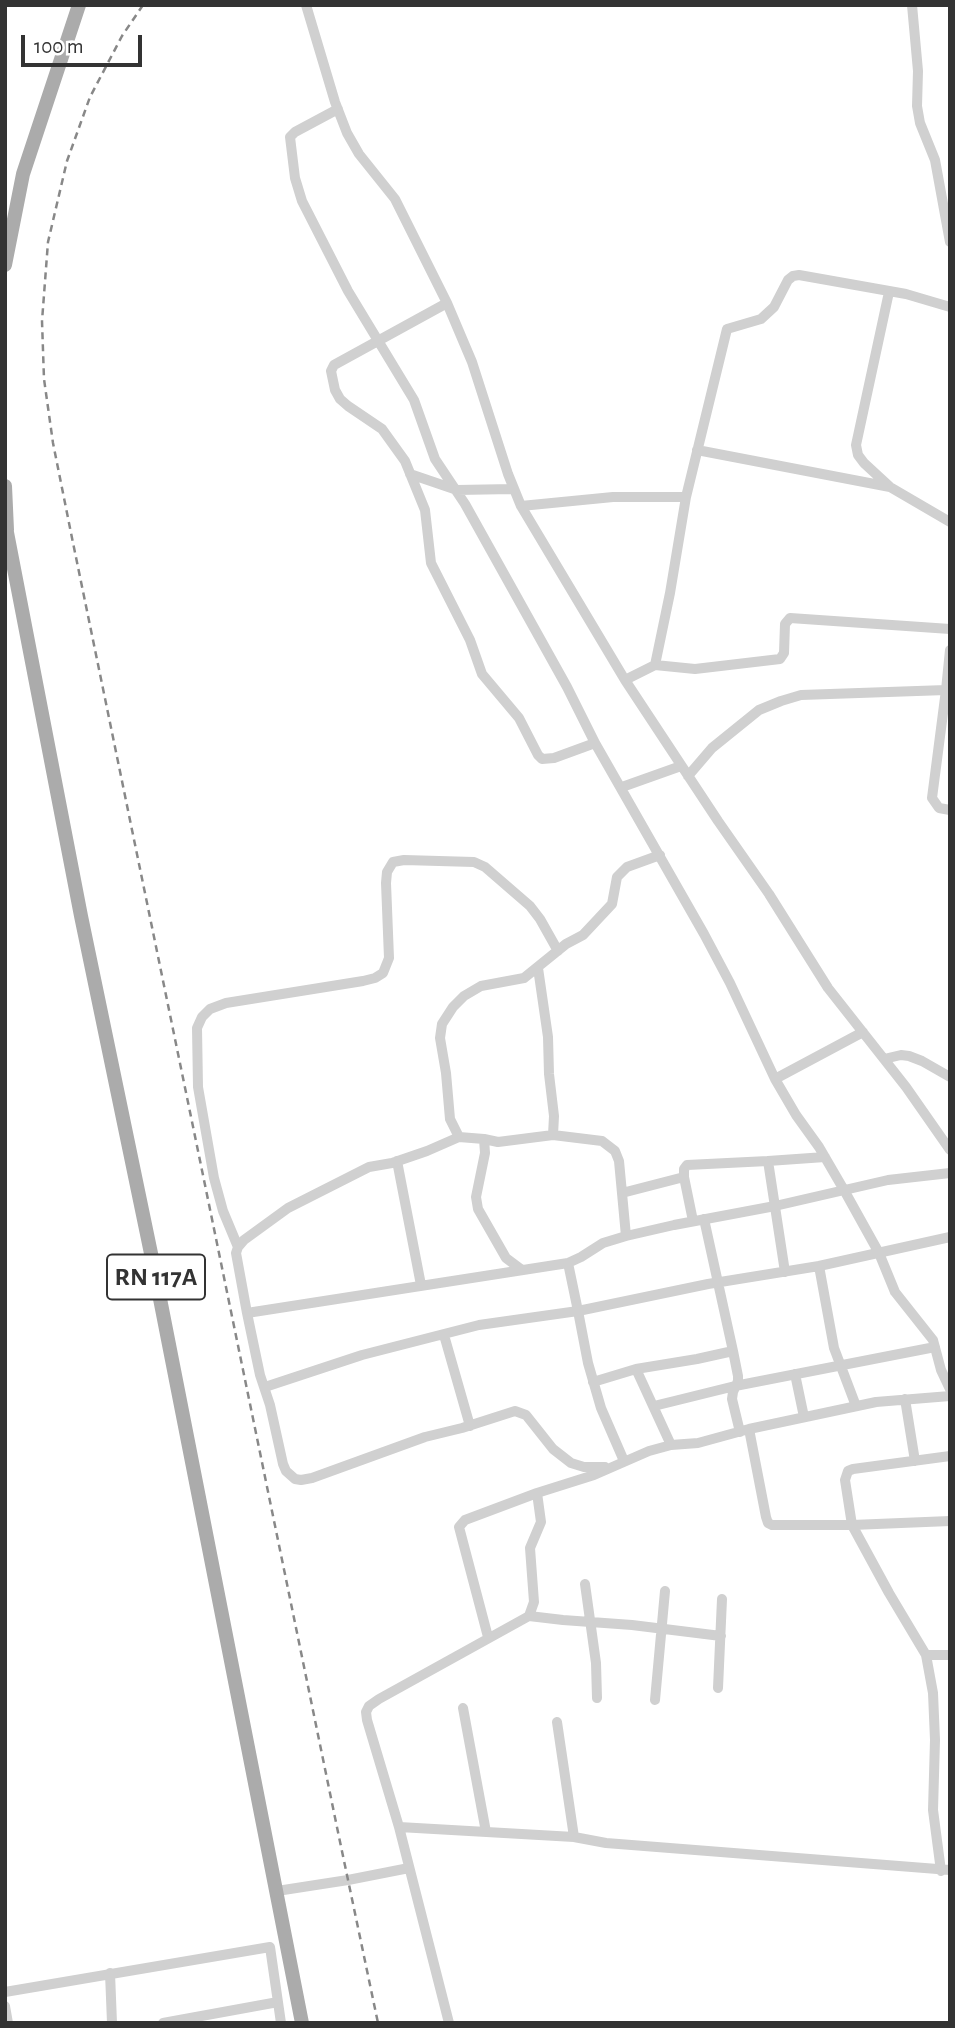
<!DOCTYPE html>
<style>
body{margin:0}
#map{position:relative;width:955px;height:2028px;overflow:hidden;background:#fff;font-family:"Alegreya Sans",sans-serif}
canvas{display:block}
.frame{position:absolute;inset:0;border:7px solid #333;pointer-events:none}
.scale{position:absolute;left:21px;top:35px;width:121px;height:32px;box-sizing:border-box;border:4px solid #333;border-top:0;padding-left:9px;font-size:21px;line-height:24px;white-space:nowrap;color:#333;-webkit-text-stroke:5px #fff;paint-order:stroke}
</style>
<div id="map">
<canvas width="955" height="2028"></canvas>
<div class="frame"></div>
<div class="scale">100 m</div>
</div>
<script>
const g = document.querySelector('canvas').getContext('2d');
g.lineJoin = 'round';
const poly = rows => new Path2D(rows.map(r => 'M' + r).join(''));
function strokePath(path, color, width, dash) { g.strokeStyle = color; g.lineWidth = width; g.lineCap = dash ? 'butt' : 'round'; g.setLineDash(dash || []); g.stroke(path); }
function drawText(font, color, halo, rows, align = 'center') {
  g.font = font + ' "Alegreya Sans",sans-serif'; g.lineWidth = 7; g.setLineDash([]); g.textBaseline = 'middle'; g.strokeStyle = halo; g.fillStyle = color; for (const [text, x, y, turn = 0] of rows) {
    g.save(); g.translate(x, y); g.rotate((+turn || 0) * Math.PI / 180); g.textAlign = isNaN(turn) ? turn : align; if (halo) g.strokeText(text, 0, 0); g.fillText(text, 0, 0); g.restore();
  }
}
strokePath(poly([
 [306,5,335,102,347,133,359,154,395,199,447,303,472,362,508,474,521,506,625,680,718,821,769,894,828,988,906,1087,950,1150],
 [912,5,918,71,917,106,920,123,935,160,950,242],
 [338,109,295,132,290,137,295,178,302,201,348,291,414,400,435,459,465,504,567,687,595,743,704,934,730,983,775,1079,796,1115,819,1147,844,1190,879,1253,895,1292,933,1340,941,1370,950,1389],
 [889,292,856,445,858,455,864,463,890,487,950,522],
 [447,303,334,365,331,371,335,390,340,399,348,406,382,429,405,461,425,510,431,563,470,640,482,674,519,718,538,755,542,759,554,758,595,743],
 [697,450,890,487],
 [410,474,457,490,513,489],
 [521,506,613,497,686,497],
 [655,665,670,593,686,497,727,329,761,319,774,307,788,280,793,276,799,275,906,294,950,307],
 [625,680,655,665,695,669,780,659,784,653,785,624,790,618,950,629],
 [946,690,932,798,939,808,950,810],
 [688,776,712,748,759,710,781,701,801,695,946,690,950,650],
 [622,787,681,766],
 [884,1059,901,1055,909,1056,922,1061,950,1077],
 [775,1079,863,1032],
 [553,1135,602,1141,615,1151,619,1161,626,1236],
 [484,1139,498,1142,553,1135,554,1116,549,1074,548,1037,538,968],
 [397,1161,421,1285],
 [622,1193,684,1177],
 [704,1219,733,1351],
 [693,1221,684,1177,684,1169,687,1165,768,1161],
 [238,1247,223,1211,214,1178,198,1087,197,1028,202,1017,210,1009,226,1003,363,981,375,978,383,973,389,958,386,883,387,872,393,862,404,860,474,862,485,867,530,906,540,919,558,951],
 [568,1263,247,1313,260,1375,270,1405,283,1464,286,1471,295,1479,301,1480,312,1478,425,1437,462,1428,515,1411,526,1415,553,1449,571,1463,584,1467,605,1467],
 [819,1266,708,1284,578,1311,568,1263,581,1257,603,1243,626,1236,674,1225,775,1206,888,1180,950,1173],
 [522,1270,506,1258,478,1209,476,1197,485,1153,484,1139,459,1137,450,1119,446,1073,440,1038,442,1024,453,1007,464,996,481,986,524,978,566,944,583,935,612,904,617,877,627,867,660,855],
 [785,1272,768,1161,825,1157],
 [247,1313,236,1253,238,1247,244,1240,288,1208,369,1167,392,1163,427,1151,459,1137],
 [444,1335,470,1426],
 [636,1369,671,1445],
 [795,1374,804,1417],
 [593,1382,636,1369,697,1359,733,1351,738,1376,738,1381,733,1392,732,1399,740,1432],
 [265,1387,362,1355,479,1325,578,1311,588,1363,601,1408,624,1461],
 [905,1399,915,1461],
 [654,1406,735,1386,935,1347],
 [856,1406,834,1348,819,1266,950,1237],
 [749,1429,766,1517,768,1523,772,1525,852,1525,950,1521],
 [950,1456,853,1469,848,1471,845,1480,852,1525,889,1593,926,1655,950,1655],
 [585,1584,596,1663,597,1698],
 [529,1616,563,1620,632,1625,721,1636],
 [488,1637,459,1527,465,1520,537,1493],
 [926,1655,933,1693,935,1740,933,1810,941,1871],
 [718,1688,722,1599],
 [655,1700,665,1591],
 [463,1708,486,1832],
 [557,1722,574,1837],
 [399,1827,574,1837,606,1843,950,1870],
 [277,1891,348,1880,409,1868],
 [110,1973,112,2023],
 [5,1992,270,1947,281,2023],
 [5,2006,8,2023],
 [163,2023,278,2002],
 [449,2023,399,1827,367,1720,366,1712,369,1706,379,1699,529,1616,534,1602,530,1548,541,1522,537,1493,594,1475,649,1451,671,1445,698,1443,749,1429,876,1402,950,1396]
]), '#d0d0d0', 10);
strokePath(poly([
 [5,265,23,174,79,5],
 [5,486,7,530],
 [5,522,81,916,153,1263,302,2023]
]), '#ababab', 14);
strokePath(poly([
 [143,5,122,36,90,97,67,161,48,242,42,321,44,379,53,443,71,533,339,1837,378,2023]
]), '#888', 2.5, [7, 5]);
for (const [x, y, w] of [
 [156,1277,98]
]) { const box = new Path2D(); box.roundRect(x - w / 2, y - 22.5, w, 45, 5); g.fillStyle = '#fff'; g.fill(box); strokePath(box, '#333', 2); }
drawText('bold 26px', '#333', null, [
 ["RN 117A",156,1277]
]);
</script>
